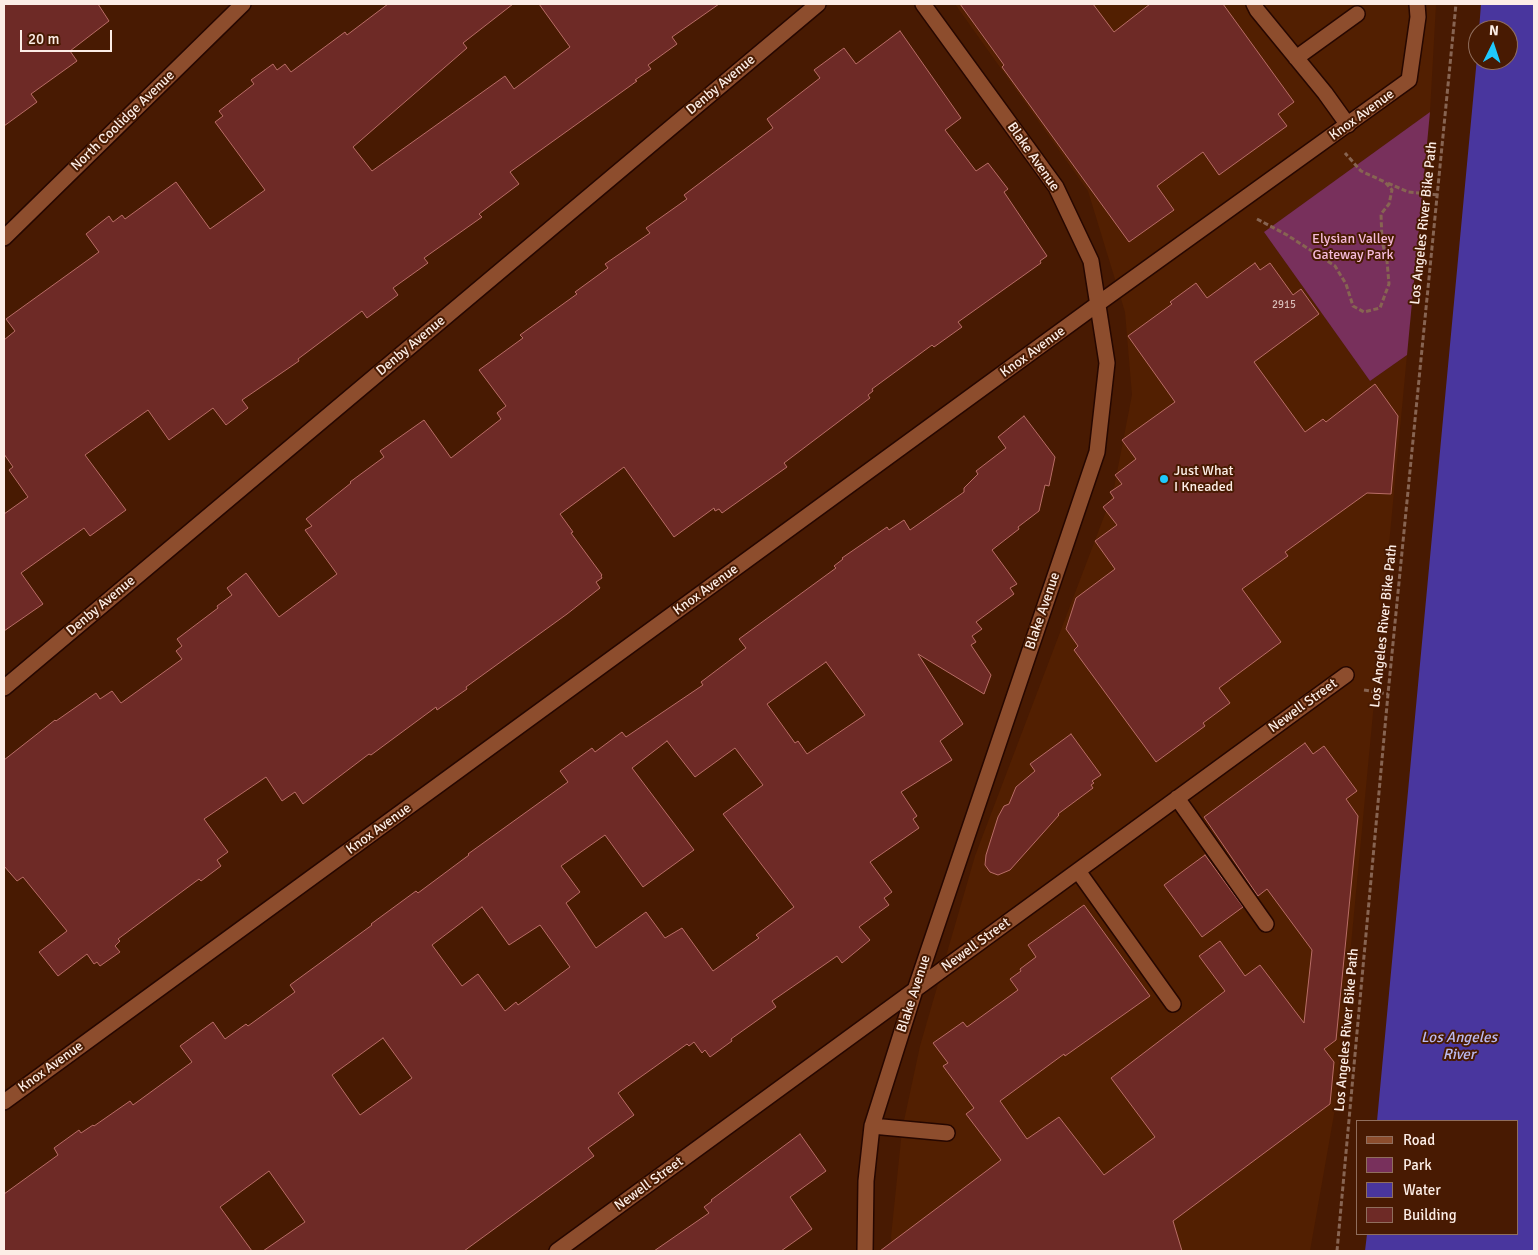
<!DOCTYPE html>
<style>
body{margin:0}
#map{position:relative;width:1538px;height:1255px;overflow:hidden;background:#481a02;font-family:Signika,sans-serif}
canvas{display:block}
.frame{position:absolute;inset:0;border:5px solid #fcede6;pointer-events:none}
.legend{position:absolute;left:1356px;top:1120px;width:162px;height:115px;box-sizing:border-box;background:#481a02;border:1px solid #906e5d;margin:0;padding:6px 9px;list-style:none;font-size:15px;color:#fcede6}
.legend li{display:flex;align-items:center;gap:10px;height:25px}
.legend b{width:25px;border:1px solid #906e5d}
.north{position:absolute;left:1468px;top:20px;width:50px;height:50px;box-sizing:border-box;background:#481a02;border:1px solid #906e5d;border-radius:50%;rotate:4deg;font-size:14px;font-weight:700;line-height:20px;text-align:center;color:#fcede6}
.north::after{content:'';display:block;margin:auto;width:18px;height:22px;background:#1fc9fd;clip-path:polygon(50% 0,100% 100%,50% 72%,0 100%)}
.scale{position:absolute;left:20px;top:30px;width:92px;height:22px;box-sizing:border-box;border:2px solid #fcede6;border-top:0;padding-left:6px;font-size:15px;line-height:18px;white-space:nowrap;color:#fcede6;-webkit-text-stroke:4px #481a02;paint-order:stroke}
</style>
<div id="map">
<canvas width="1538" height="1255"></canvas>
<div class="frame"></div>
<ul class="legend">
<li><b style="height:6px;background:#8d4d2d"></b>Road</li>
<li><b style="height:14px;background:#78305c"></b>Park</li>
<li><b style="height:14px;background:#49369e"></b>Water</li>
<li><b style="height:14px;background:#6e2a26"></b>Building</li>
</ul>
<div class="north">N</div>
<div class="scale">20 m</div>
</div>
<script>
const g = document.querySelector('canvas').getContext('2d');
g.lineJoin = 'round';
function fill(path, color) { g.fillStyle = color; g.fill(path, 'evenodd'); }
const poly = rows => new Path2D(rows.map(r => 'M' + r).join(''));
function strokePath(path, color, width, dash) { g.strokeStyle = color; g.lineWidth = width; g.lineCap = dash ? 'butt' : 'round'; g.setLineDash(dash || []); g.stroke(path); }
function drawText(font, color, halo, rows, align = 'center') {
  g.font = font + ' Signika,sans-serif'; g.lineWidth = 4; g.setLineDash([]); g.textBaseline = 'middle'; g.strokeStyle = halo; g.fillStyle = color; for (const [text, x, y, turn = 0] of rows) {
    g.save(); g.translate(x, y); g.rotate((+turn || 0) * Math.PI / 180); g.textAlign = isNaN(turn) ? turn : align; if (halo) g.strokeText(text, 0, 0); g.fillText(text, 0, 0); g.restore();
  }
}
fill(poly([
 [955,4,1436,4,1430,112,1264,232,1370,381,1407,355,1336,1103,1310,1251,892,1251,891,1237,902,1130,920,1046,975,856,1113,493,1132,395,1125,312,1088,191]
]), '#521f01');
fill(poly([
 [1430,112,1407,355,1370,381,1264,232]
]), '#78305c');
fill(poly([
 [1481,4,1534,4,1534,1251,1365,1251,1367,1234,1517,1234,1517,1121,1377,1121,1478,47,1478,60,1508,60,1508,30,1479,30]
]), '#49369e');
const building = poly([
 [4,4,98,4,109,21,70,51,77,61,31,94,37,102,4,126,4,4],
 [388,4,513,4,463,43,467,48,353,147,372,171,505,76,514,89,570,47,539,4,719,4,672,37,677,44,648,65,651,69,635,80,637,81,510,172,519,184,479,214,482,217,424,258,428,263,393,288,398,295,367,318,362,311,298,359,299,361,242,400,248,408,226,425,213,408,169,440,148,410,85,455,126,510,90,536,84,528,21,573,43,604,4,631,4,514,28,497,9,470,13,467,4,454,4,340,15,331,6,319,99,252,86,234,109,216,113,222,122,215,125,219,176,182,210,229,265,190,215,122,223,116,219,111,254,84,251,80,273,64,277,70,285,64,291,72,345,32,347,35,388,4],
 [960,4,1093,4,1114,32,1150,4,1223,4,1294,102,1278,114,1287,126,1219,175,1203,152,1157,186,1174,210,1129,242,1002,67,1004,65,960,4],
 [900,31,961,118,945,130,976,171,988,163,1008,189,1004,192,1047,256,1040,261,1041,263,958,322,962,327,934,347,932,345,872,389,873,391,868,395,870,398,784,463,787,467,722,513,719,509,715,511,714,508,674,537,624,467,560,514,573,532,571,533,602,575,601,576,602,578,596,582,600,588,567,614,466,687,467,689,437,710,436,707,371,755,369,754,303,804,295,792,282,801,266,777,204,819,228,852,217,860,221,866,201,881,199,879,118,939,120,941,115,946,120,952,100,966,97,962,94,964,87,954,58,976,39,952,67,931,23,877,17,881,4,866,4,760,55,720,56,721,96,693,100,699,112,691,121,703,182,659,176,651,182,646,177,639,218,608,217,606,232,595,227,588,246,573,279,617,337,574,305,530,312,526,306,519,351,483,350,482,384,457,380,451,424,420,451,458,501,419,497,413,506,406,479,370,523,338,520,335,577,294,575,292,608,268,605,264,650,233,646,228,687,199,684,195,773,128,767,119,820,78,814,70,844,48,856,64,900,31],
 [1255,263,1260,270,1270,263,1293,295,1301,289,1319,314,1254,362,1305,432,1323,419,1326,422,1375,384,1398,416,1391,494,1367,493,1285,552,1288,556,1242,589,1281,642,1219,688,1230,703,1203,723,1205,726,1156,762,1074,650,1078,646,1066,629,1076,598,1115,569,1095,541,1117,525,1103,507,1114,498,1110,492,1122,484,1115,475,1136,459,1122,440,1175,402,1128,336,1172,304,1170,302,1196,283,1207,298,1255,263],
 [1024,416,1055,457,1049,486,1045,485,1039,511,1018,527,1019,529,992,550,1017,584,1010,588,1014,594,976,622,982,629,972,636,976,642,971,645,991,675,984,694,918,654,963,724,940,741,952,760,901,792,917,816,913,819,919,828,870,862,892,892,884,898,889,905,859,927,870,940,842,963,837,956,772,1001,776,1007,731,1039,732,1041,710,1057,705,1050,702,1053,694,1042,689,1046,687,1044,618,1093,634,1115,588,1148,594,1156,464,1251,263,1251,305,1222,269,1171,220,1207,252,1251,4,1251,4,1194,58,1155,54,1148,79,1130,81,1133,93,1125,94,1126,130,1101,133,1105,192,1062,180,1046,213,1022,225,1039,246,1024,248,1026,295,992,290,985,372,925,371,924,416,891,418,893,469,855,468,854,568,782,560,771,592,748,595,752,622,732,626,737,703,685,701,682,746,648,739,639,836,568,834,566,843,559,842,558,887,527,889,530,904,520,910,530,964,492,964,488,978,474,976,471,1006,448,998,437,1024,416],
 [826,662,865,715,807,754,798,741,795,743,767,704,826,662],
 [667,741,695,777,735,748,763,785,723,814,794,907,756,935,759,938,713,971,682,928,665,938,646,912,596,948,566,903,580,892,561,866,605,835,643,887,694,850,632,768,667,741],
 [482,907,509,945,540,925,570,967,518,1005,516,1002,505,1011,478,974,462,986,432,945,482,907],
 [383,1038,412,1078,360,1115,332,1075,383,1038],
 [1071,734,1101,775,1092,781,1094,783,1091,785,1093,788,1058,814,1059,815,1010,870,998,875,990,872,985,865,986,855,998,817,1004,806,1009,804,1016,787,1035,771,1030,764,1071,734],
 [1305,743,1313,754,1324,746,1357,791,1346,799,1358,816,1336,1040,1324,1049,1334,1062,1330,1104,1173,1221,1182,1251,880,1251,1001,1160,966,1114,974,1108,943,1066,948,1063,933,1043,963,1022,967,1027,1018,990,1010,979,1021,971,1020,969,1036,957,1028,945,1084,905,1150,996,1065,1056,1064,1054,1000,1101,1027,1139,1059,1117,1104,1175,1155,1137,1111,1078,1225,991,1199,956,1220,941,1245,976,1260,965,1304,1023,1312,950,1267,889,1258,896,1204,817,1305,743],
 [1205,855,1243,907,1202,937,1164,885,1205,855],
 [800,1134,826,1171,790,1197,812,1229,781,1251,654,1251,709,1213,704,1207,712,1201,711,1200,800,1134]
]);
fill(building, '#6e2a26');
strokePath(building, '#b86d66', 1);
const minor = poly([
 [1254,4,1257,10,1325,93,1348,125],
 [1296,58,1357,14],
 [4,238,243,4],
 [4,688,818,4],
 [1177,798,1266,924],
 [1078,871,1173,1004],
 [4,1102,1099,303,1409,80,1418,17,1417,4],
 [872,1126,947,1133],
 [557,1251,1346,675],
 [865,1251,866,1181,872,1126,915,990,1097,452,1107,363,1091,261,1056,187,923,4]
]);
strokePath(minor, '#260700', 18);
strokePath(poly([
 [1388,183,1408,192,1438,195],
 [1257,219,1287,235,1335,266,1346,284,1353,306,1364,312,1380,308,1389,284,1387,261,1382,241,1381,214,1389,204,1392,190,1385,182,1361,171,1345,153],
 [1364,690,1388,694],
 [1337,1251,1388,694,1456,4]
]), '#876452', 3, [5, 2.5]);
strokePath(minor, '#8d4d2d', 15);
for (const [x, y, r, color] of [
 [1164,479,5,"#1fc9fd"]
]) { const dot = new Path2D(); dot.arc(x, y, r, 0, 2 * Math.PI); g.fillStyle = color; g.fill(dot); strokePath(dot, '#481a02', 2); }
drawText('11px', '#d8bcb6', null, [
 ["2915",1284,305]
]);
drawText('14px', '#fcede6', '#481a02', [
 ["Denby Avenue",721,85,-40],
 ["Knox Avenue",1362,115,-36],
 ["North Coolidge Avenue",123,121,-44],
 ["Blake Avenue",1033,157,55],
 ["Los Angeles River Bike Path",1424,223,-84],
 ["Denby Avenue",411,346,-40],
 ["Knox Avenue",1033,352,-36],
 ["Knox Avenue",706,590,-36],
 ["Denby Avenue",101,606,-40],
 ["Blake Avenue",1043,611,-71],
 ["Los Angeles River Bike Path",1384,626,-84],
 ["Newell Street",1303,706,-36],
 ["Knox Avenue",379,829,-36],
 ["Newell Street",976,945,-36],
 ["Blake Avenue",914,994,-72],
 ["Los Angeles River Bike Path",1347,1030,-85],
 ["Knox Avenue",51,1067,-36],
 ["Newell Street",649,1184,-36]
]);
drawText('14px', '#f5bbda', '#481a02', [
 ["Elysian Valley",1353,239],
 ["Gateway Park",1353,255]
]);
drawText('14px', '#fcede6', '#481a02', [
 ["Just What",1174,471],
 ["I Kneaded",1174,487]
], 'left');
drawText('italic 15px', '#bbbaf0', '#481a02', [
 ["Los Angeles",1459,1038],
 ["River",1459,1055]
]);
</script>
